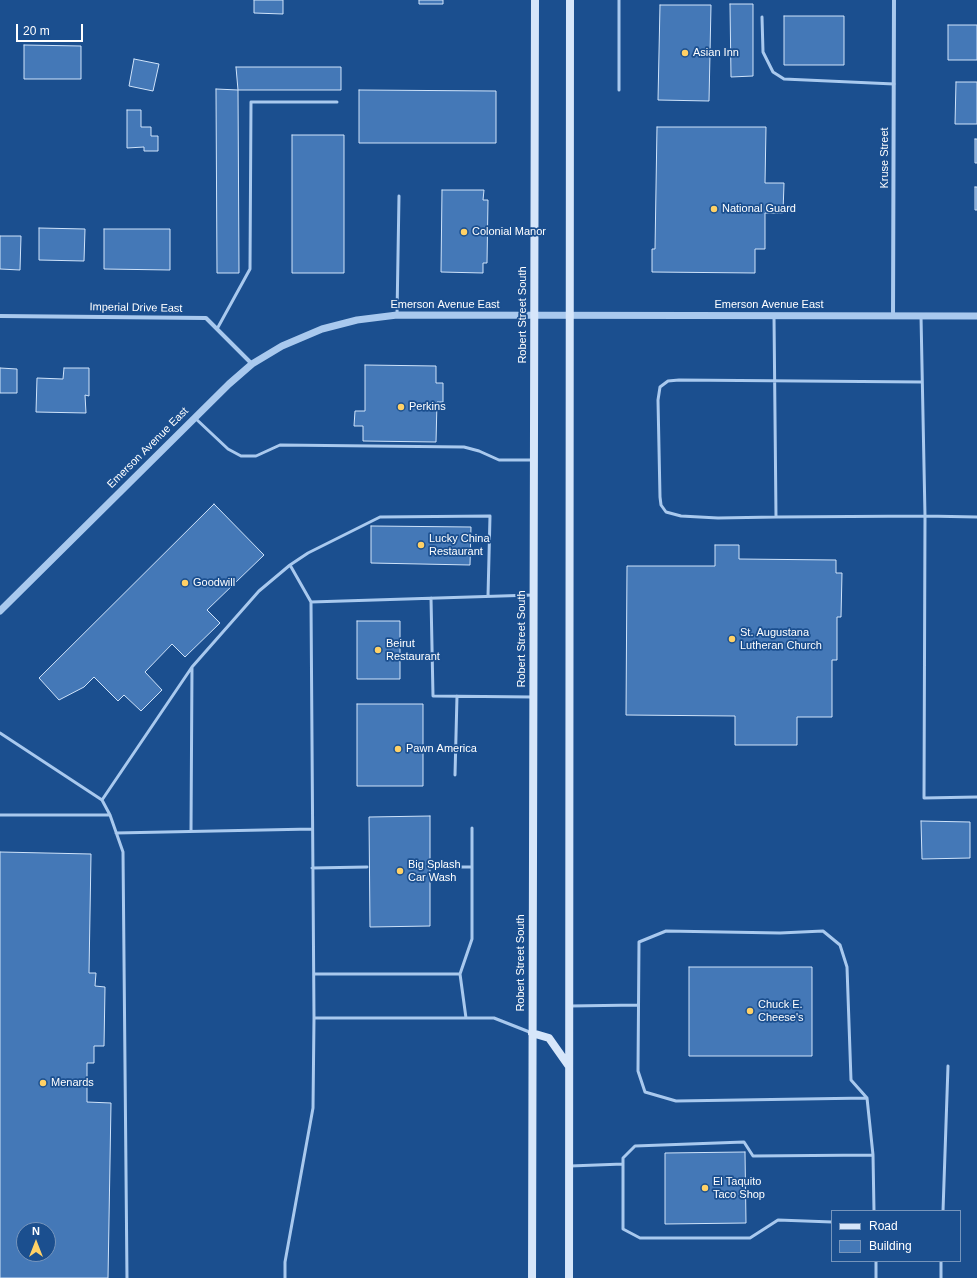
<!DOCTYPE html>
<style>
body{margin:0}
#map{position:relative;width:977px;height:1278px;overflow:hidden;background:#1b4f8f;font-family:Helvetica,sans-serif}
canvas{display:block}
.legend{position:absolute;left:831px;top:1210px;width:130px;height:52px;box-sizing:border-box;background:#1b4f8f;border:1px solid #7695bc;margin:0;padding:5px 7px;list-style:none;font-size:12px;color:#fff}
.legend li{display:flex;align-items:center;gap:8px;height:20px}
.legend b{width:20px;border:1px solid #7695bc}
.north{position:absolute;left:16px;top:1222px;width:40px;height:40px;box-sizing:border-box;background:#1b4f8f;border:1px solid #7695bc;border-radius:50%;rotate:0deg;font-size:11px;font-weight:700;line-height:16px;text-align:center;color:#fff}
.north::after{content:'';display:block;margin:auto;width:14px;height:18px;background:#ffd166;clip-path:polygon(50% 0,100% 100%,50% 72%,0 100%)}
.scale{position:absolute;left:16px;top:24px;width:67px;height:18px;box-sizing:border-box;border:2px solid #fff;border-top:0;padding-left:5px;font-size:12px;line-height:14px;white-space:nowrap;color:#fff;-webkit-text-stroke:3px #1b4f8f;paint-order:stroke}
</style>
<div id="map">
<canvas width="977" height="1278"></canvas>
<ul class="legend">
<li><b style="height:5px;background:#d6e6fa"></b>Road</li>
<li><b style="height:11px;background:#4478b7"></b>Building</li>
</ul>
<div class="north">N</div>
<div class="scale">20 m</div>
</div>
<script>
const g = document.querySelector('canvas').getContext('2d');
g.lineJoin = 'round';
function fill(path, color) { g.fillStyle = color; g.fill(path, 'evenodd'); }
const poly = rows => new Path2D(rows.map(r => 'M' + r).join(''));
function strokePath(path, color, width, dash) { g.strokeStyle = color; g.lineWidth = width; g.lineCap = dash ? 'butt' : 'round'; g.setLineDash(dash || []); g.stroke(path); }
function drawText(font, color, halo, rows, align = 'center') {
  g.font = font + ' Helvetica,sans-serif'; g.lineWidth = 3.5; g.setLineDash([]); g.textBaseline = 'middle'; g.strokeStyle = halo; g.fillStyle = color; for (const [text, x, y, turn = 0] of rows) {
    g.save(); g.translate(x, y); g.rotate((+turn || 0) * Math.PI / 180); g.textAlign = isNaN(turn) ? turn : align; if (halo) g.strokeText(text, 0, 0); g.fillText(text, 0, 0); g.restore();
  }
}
const building = poly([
 [254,0,283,0,283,14,254,13,254,0],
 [419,0,443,0,443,4,419,4,419,0],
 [730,4,753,4,753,76,731,77,730,4],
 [660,5,711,5,709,101,658,100,660,5],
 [784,16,844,16,844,65,784,65,784,16],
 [948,25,977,25,977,60,948,60,948,25],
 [24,45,81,46,81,79,24,79,24,45],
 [134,59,159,64,153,91,129,86,134,59],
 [236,67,341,67,341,90,238,90,236,67],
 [956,82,977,82,977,124,955,124,956,82],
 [216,89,238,90,239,273,217,273,216,89],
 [359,90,496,91,496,143,359,143,359,90],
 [127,110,141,110,141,127,151,127,151,136,158,136,158,151,144,151,144,147,127,148,127,110],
 [657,127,766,127,765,183,784,183,783,213,765,213,765,249,755,249,755,273,652,272,652,249,655,249,657,127],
 [292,135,344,135,344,273,292,273,292,135],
 [975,139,977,139,977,163,975,163,975,139],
 [975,187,977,187,977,210,975,210,975,187],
 [442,190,484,190,483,200,488,200,487,263,483,263,483,273,441,272,442,190],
 [39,228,85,229,84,261,39,260,39,228],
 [104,229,170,229,170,270,104,269,104,229],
 [0,236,21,236,20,270,0,269,0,236],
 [365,365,436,366,436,383,443,383,443,402,437,402,436,442,363,441,363,426,354,426,355,411,365,411,365,365],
 [0,368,17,369,17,393,0,393,0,368],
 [64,368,89,368,89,396,85,395,86,413,36,412,37,378,63,379,64,368],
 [214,504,264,555,207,610,220,623,185,657,172,644,145,672,162,690,141,711,124,695,118,701,94,677,84,687,59,700,39,678,214,504],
 [371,526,471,527,470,565,371,563,371,526],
 [715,545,739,545,739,559,836,560,836,573,842,573,841,617,837,617,837,660,832,660,832,717,797,717,797,745,735,745,735,716,626,715,627,566,715,566,715,545],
 [357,621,400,621,400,679,357,679,357,621],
 [357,704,423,704,423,786,357,786,357,704],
 [430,816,430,926,370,927,369,817,430,816],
 [921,821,970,822,970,858,922,859,921,821],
 [0,852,91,854,89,973,96,973,95,986,105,987,104,1046,94,1046,94,1063,87,1063,87,1102,111,1103,108,1278,0,1278,0,852],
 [24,1230,48,1230,48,1254,24,1254,24,1230],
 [689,967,812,967,812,1056,689,1056,689,967],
 [745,1152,746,1223,665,1224,665,1153,745,1152]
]);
fill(building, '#4478b7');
strokePath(building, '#cfe3fa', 1);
strokePath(poly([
 [762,17,763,52,773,72,784,79,894,84],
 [619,90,619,0],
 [397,315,399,196],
 [774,316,776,517,925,516,924,798,977,797],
 [921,316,925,516,977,517],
 [217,329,250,269,251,102,337,102],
 [195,418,228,449,241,456,256,456,280,445,464,447,479,451,499,460,534,460],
 [776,517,718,518,681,516,666,512,661,505,660,497,658,400,660,387,668,381,679,380,922,382],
 [290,565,311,602],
 [431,598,433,696,533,697],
 [0,733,102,800,110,815,123,852,127,1278],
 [455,775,457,696],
 [102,800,192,667],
 [0,815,110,815],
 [191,831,192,667,259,591,290,565,308,553,380,517,490,516,488,596],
 [116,833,312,829],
 [434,867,472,867],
 [312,868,367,867],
 [314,974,460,974,472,939,472,828],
 [460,974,466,1018],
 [570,1006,638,1005],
 [532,1033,494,1018,314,1018,311,602,533,595],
 [867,1098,676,1101,645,1092,638,1071,639,942,666,931,780,933,823,931,840,945,847,967,851,1080,867,1098,873,1155,874,1211],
 [570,1166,623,1164],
 [943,1211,948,1066],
 [832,1222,778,1220,750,1238,640,1238,623,1229,623,1158,635,1146,744,1142,753,1156,873,1155],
 [876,1261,876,1278],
 [285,1278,285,1262,313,1108,314,1018],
 [941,1278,941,1261]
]), '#a9c9ee', 3);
strokePath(poly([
 [0,316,206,318,252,364],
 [893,316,894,0]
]), '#a9c9ee', 4);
strokePath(poly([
 [0,611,229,384,252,364,282,346,322,329,357,320,397,315,977,316]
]), '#a9c9ee', 7);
strokePath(poly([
 [532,1033,549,1038,568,1065],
 [532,1278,535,0],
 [569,1278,570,0]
]), '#d6e6fa', 8);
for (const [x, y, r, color] of [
 [685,53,4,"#ffd166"],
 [714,209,4,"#ffd166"],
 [464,232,4,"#ffd166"],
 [401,407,4,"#ffd166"],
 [421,545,4,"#ffd166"],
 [185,583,4,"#ffd166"],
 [732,639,4,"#ffd166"],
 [378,650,4,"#ffd166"],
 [398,749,4,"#ffd166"],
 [400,871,4,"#ffd166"],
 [750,1011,4,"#ffd166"],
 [43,1083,4,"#ffd166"],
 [705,1188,4,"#ffd166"]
]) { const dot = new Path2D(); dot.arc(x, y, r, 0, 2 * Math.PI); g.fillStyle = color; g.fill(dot); strokePath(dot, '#1b4f8f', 1.5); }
drawText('11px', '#fff', '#1b4f8f', [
 ["Asian Inn",693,53],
 ["National Guard",722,209],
 ["Colonial Manor",472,232],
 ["Perkins",409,407],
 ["Lucky China",429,539],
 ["Restaurant",429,552],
 ["Goodwill",193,583],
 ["St. Augustana",740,633],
 ["Lutheran Church",740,646],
 ["Beirut",386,644],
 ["Restaurant",386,657],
 ["Pawn America",406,749],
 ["Big Splash",408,865],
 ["Car Wash",408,878],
 ["Chuck E.",758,1005],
 ["Cheese's",758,1018],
 ["Menards",51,1083],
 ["El Taquito",713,1182],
 ["Taco Shop",713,1195]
], 'left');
drawText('11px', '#fff', '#1b4f8f', [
 ["Kruse Street",885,158,-90],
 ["Emerson Avenue East",445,305],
 ["Emerson Avenue East",769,305],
 ["Imperial Drive East",136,308,1],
 ["Robert Street South",523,315,-90],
 ["Emerson Avenue East",148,448,-45],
 ["Robert Street South",522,639,-90],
 ["Robert Street South",521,963,-90]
]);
</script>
